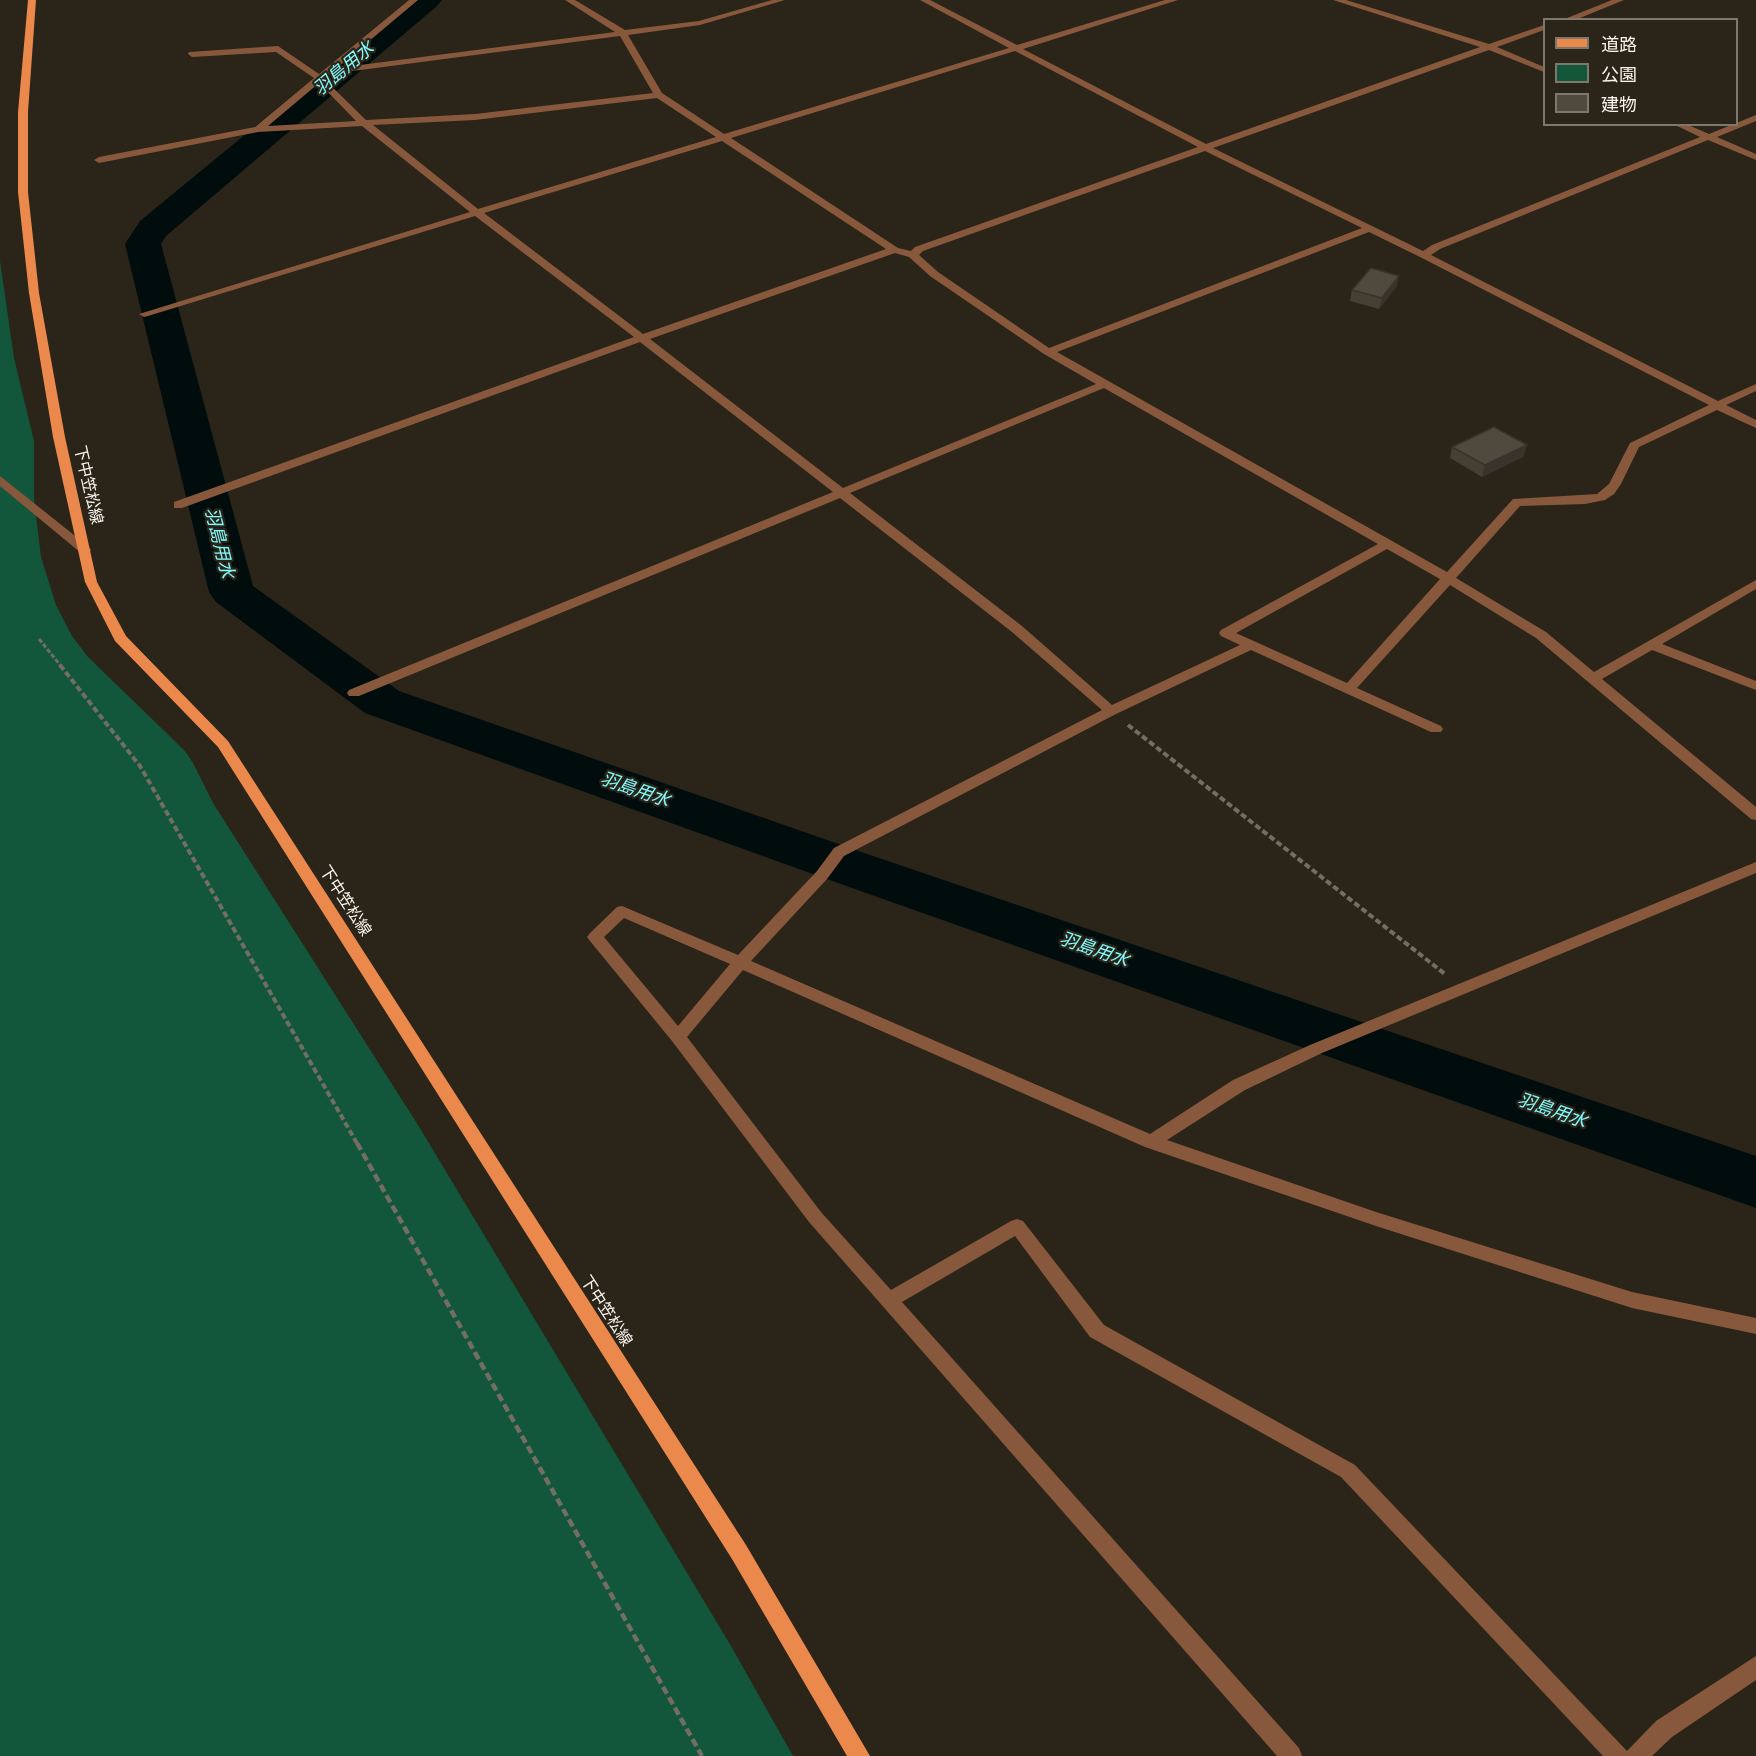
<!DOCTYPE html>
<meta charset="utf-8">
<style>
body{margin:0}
#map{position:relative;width:1756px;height:1756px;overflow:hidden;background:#2b2419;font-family:Montserrat,"Noto Sans JP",sans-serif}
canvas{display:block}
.legend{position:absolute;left:1543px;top:18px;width:195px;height:108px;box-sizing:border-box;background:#2b2419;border:2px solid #7d776e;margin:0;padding:8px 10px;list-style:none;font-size:18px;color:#f8f4ed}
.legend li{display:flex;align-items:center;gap:12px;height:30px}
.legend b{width:30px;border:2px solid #7d776e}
</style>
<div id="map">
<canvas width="1756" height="1756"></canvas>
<ul class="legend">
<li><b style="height:8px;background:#eb884b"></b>道路</li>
<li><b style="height:16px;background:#12563b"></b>公園</li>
<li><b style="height:16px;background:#50493d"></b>建物</li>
</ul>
</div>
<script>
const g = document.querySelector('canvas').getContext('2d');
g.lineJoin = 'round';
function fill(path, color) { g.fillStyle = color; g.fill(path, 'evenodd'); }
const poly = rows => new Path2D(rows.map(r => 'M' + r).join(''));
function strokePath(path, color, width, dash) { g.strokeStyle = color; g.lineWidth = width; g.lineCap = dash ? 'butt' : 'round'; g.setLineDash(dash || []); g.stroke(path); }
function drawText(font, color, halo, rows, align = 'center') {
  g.font = font + ' Montserrat,"Noto Sans JP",sans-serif'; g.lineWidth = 4.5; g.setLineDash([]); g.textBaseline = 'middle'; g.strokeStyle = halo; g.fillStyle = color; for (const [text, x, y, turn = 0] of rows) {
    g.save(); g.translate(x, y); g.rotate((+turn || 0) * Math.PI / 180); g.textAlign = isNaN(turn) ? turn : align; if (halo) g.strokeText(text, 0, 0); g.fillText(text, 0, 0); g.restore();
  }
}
fill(poly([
 [0,261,14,358,34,441,34,499,41,557,56,605,72,636,88,657,185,751,193,763,213,803,418,1125,731,1646,793,1756,0,1756]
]), '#12563b');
fill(poly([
 [409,0,442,0,437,6,166,236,161,244,253,586,399,691,876,857,1756,1156,1756,1208,838,883,365,713,216,602,209,592,125,244,140,221,409,0]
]), '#010d0d');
strokePath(poly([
 [39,639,61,666]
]), '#736d64', 3, [4.5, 2]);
strokePath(poly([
 [60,665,140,766,358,1145],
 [1128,725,1445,974]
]), '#736d64', 4, [6, 3]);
strokePath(poly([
 [357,1143,702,1756]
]), '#736d64', 4.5, [8, 4]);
fill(poly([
 [409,0,418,0,337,68,615,32,565,0,575,0,625,30,699,21,772,0,785,0,700,25,628,35,662,93,724,134,1009,48,920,0,930,0,1017,45,1165,0,1178,0,1023,49,1206,144,1480,47,1333,0,1346,0,1489,44,1544,25,1544,30,1497,47,1544,67,1544,72,1489,50,1213,148,1423,251,1432,245,1700,137,1673,124,1686,124,1709,134,1756,115,1756,121,1717,137,1756,154,1756,160,1708,140,1440,249,1431,255,1718,401,1756,384,1756,391,1726,405,1756,420,1756,428,1717,410,1639,447,1621,484,1614,494,1605,500,1585,504,1520,506,1456,578,1546,632,1594,672,1756,580,1756,589,1662,644,1756,681,1756,690,1652,650,1602,679,1756,807,1756,820,1751,819,1536,638,1450,585,1357,688,1441,726,1443,729,1441,732,1431,732,1251,650,1116,714,844,856,827,879,751,961,1150,1134,1233,1080,1310,1045,1756,862,1756,873,1322,1053,1245,1090,1167,1140,1376,1212,1632,1292,1756,1318,1756,1334,1632,1308,1376,1226,1145,1147,743,970,687,1037,821,1212,891,1290,1011,1221,1017,1219,1023,1221,1104,1325,1355,1465,1627,1751,1656,1721,1756,1656,1756,1680,1672,1737,1652,1756,1603,1756,1341,1477,1090,1337,1015,1236,902,1302,1299,1748,1302,1756,1277,1756,809,1222,672,1041,590,941,587,937,590,933,617,907,622,906,738,955,817,871,834,848,1102,710,1012,632,840,498,359,696,349,696,347,693,349,690,833,492,640,342,182,508,174,508,174,502,634,337,475,216,148,316,144,317,139,314,470,212,362,126,258,132,99,163,94,160,99,157,255,127,314,78,276,52,192,57,188,54,189,52,278,46,319,74,409,0],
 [620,36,653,93,475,114,366,120,324,79,330,74,620,36],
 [1015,51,1198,147,915,247,911,251,898,248,731,138,1015,51],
 [319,83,356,121,268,126,319,83],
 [657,98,716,137,478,209,373,125,475,120,657,98],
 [722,141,886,249,643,334,484,213,722,141],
 [1205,151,1362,228,1049,348,938,272,919,255,923,251,1205,151],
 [1369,232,1420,257,1709,405,1630,443,1609,484,1597,494,1513,499,1447,572,1057,352,1369,232],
 [895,253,909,257,930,276,1044,354,1096,384,843,488,650,339,895,253],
 [1104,388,1378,544,1221,630,1219,633,1221,636,1240,645,1112,705,1022,626,850,493,1104,388],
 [1387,549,1440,579,1347,683,1236,633,1387,549],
 [624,918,730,964,678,1026,604,937,624,918],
 [1612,0,1624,0,1575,20,1562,20,1612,0],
 [0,476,89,547,91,550,89,553,81,553,0,486,0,476]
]), '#88583c');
fill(poly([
 [28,0,36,0,28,112,28,192,39,293,65,437,97,582,126,636,228,741,746,1545,870,1756,847,1756,732,1559,218,747,115,641,85,582,53,437,29,293,18,192,18,112,28,0]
]), '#eb884b');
fill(poly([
 [1397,286,1379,309,1350,301,1352,290],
 [1527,445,1523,457,1482,477,1450,458,1452,447]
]), '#453f34');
fill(poly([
 [1399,276,1397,286,1379,309,1382,298],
 [1527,445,1523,457,1482,477,1485,465]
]), '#38332b');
const building = poly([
 [1371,268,1399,276,1382,298,1352,290,1371,268],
 [1494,427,1527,445,1485,465,1452,447,1494,427]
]);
fill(building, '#50493d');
strokePath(building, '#38332b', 1.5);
drawText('16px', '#f8f4ed', '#2b2419', [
 ["下中笠松線",88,485,77],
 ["下中笠松線",345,901,57],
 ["下中笠松線",606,1311,57]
]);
drawText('italic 18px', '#80fbfe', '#2b2419', [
 ["羽島用水",344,69,-40],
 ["羽島用水",219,543,76],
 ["羽島用水",635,790,19],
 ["羽島用水",1094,950,19],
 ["羽島用水",1552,1111,19]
]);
</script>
